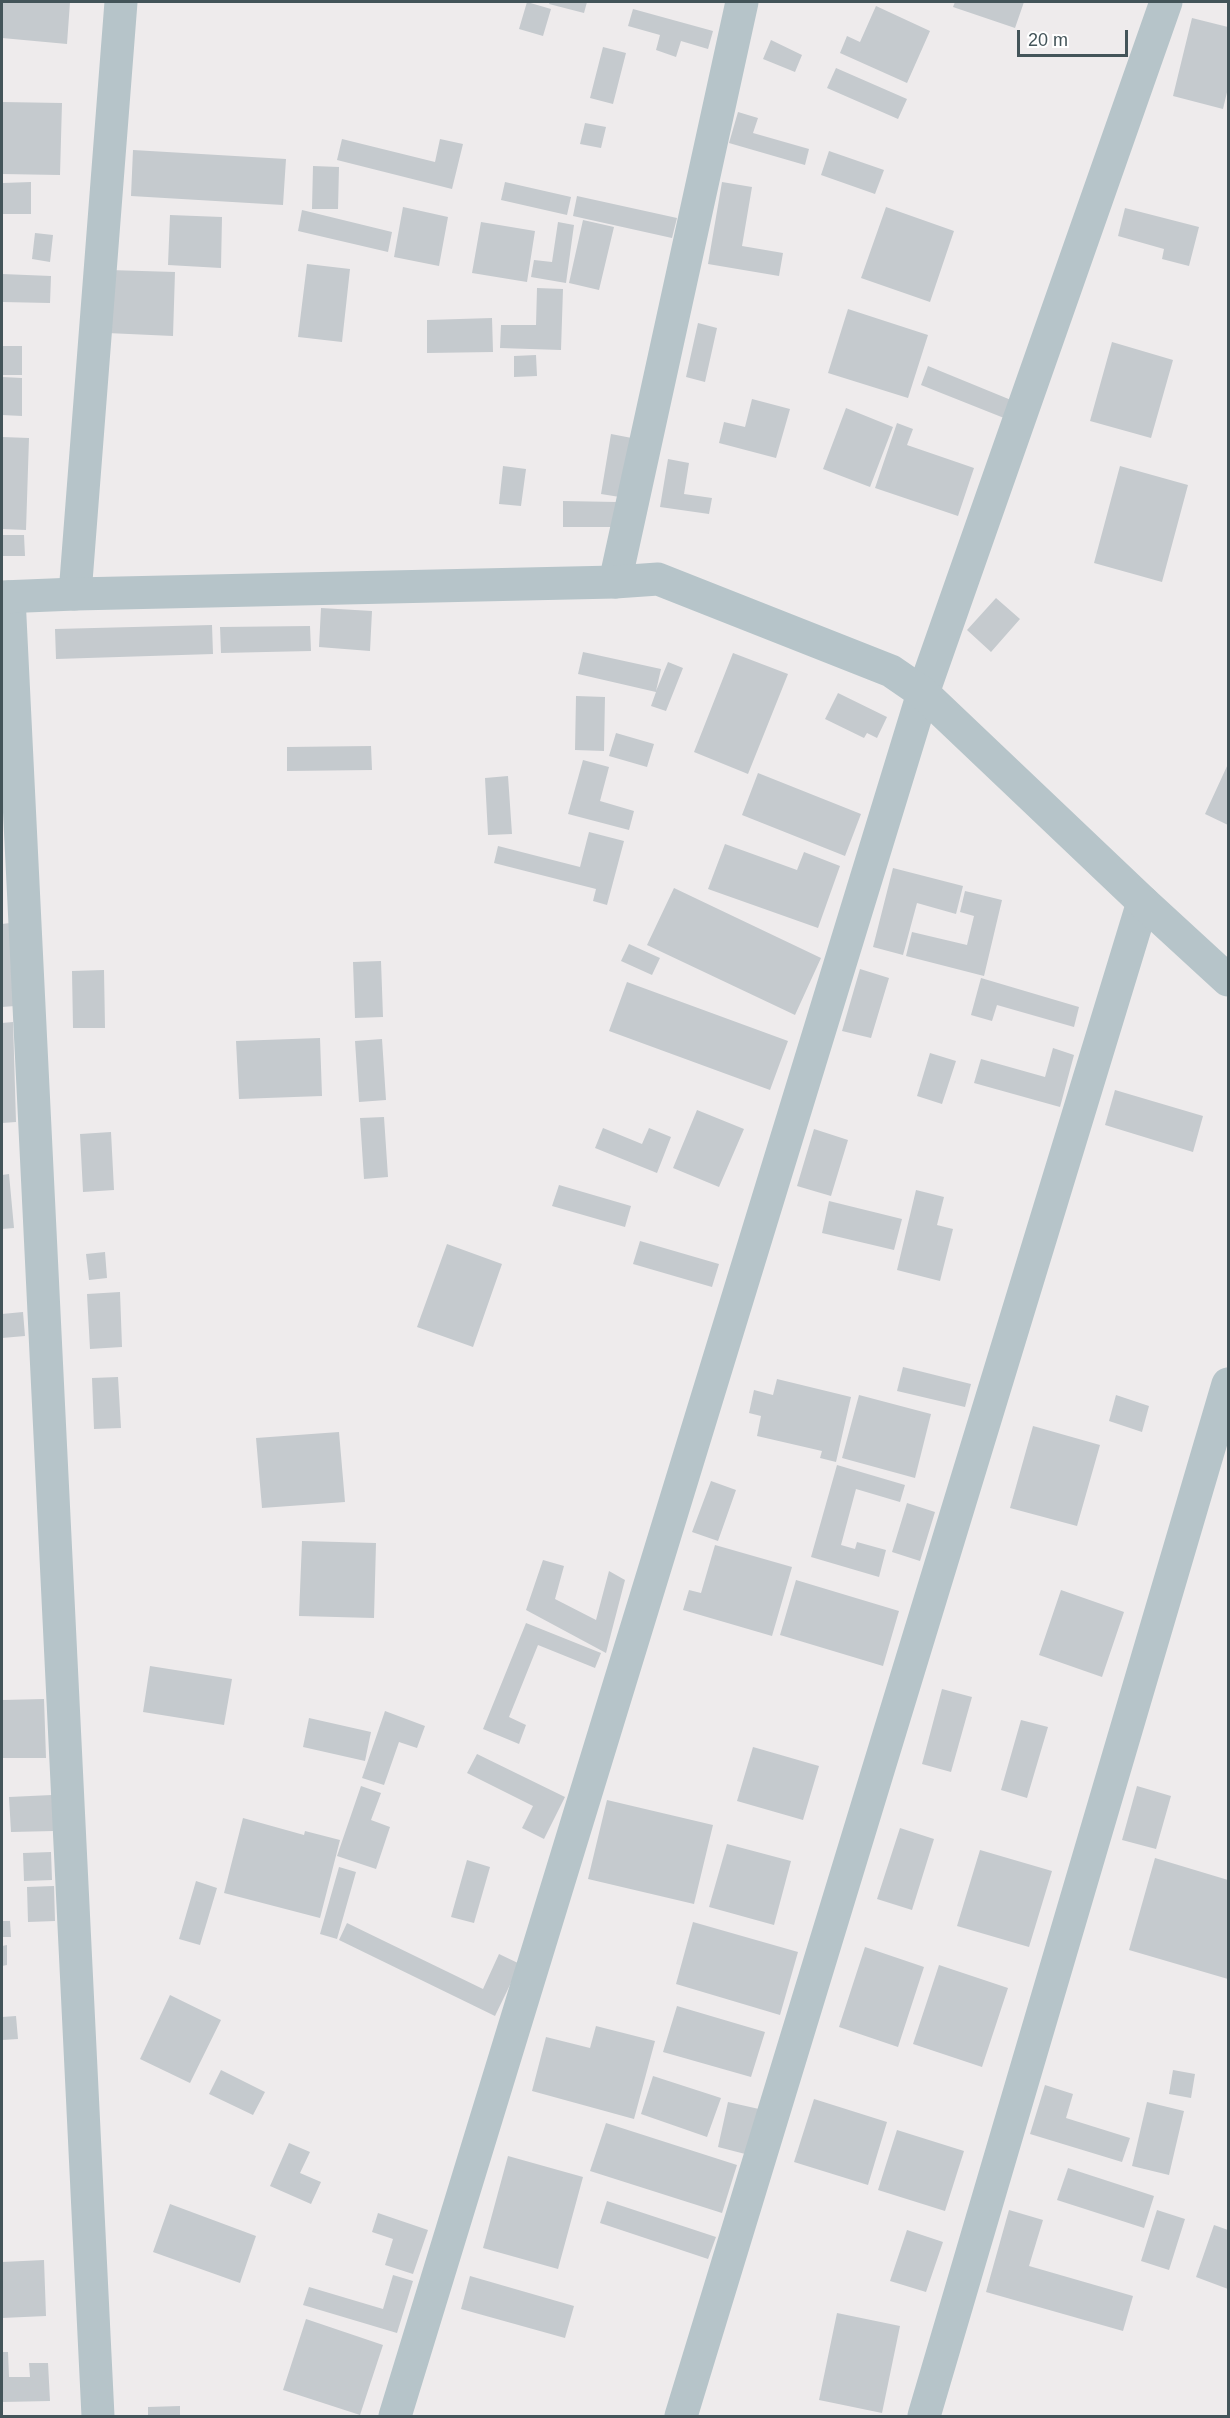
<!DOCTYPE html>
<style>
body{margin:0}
#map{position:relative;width:1230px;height:2418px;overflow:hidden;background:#eeebec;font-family:Arial,sans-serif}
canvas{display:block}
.frame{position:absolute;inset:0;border:3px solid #435459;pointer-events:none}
.scale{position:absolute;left:1017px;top:30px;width:111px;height:27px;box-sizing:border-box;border:3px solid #435459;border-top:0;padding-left:8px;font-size:18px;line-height:21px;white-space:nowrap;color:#435459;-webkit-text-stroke:4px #fff;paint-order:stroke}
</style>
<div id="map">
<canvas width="1230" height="2418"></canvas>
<div class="frame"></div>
<div class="scale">20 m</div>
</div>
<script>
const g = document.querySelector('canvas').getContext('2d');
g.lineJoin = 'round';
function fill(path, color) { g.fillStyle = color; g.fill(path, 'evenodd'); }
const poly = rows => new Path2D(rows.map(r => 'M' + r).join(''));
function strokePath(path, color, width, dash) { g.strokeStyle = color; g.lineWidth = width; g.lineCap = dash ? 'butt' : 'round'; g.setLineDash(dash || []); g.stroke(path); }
fill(poly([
 [2,2,70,2,67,44,2,38],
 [527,2,551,9,543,36,519,29],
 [550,2,587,2,584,13,549,4],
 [955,2,1024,2,1015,28,953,7],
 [876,6,930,31,907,83,840,53,847,36,860,42],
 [633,9,713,31,708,49,681,41,676,57,656,50,660,35,628,26],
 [1192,18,1228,27,1228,88,1223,109,1173,96],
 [771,40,802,55,795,72,763,59],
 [603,47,626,53,613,104,590,98],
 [836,68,907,99,898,119,827,88],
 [2,102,62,103,60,175,2,174],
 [738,112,758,118,753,133,809,149,805,165,729,143],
 [585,123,606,127,601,148,580,144],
 [342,139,435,162,440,139,463,144,452,189,337,160],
 [133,150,286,159,283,205,131,196],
 [829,151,884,170,875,194,821,175],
 [313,166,339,167,338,209,312,209],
 [31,182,31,214,3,214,3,183],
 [505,182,571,197,567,215,501,200],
 [722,182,752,187,742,246,783,253,779,276,708,264],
 [577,196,677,218,672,238,573,216],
 [403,207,448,217,439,266,394,257],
 [886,207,954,231,930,302,861,278],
 [1125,208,1199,227,1189,266,1162,259,1164,249,1118,236],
 [302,210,392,232,388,252,298,231],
 [170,215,222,217,221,268,168,265],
 [583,220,614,227,599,290,569,283],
 [481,222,535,231,527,282,472,273],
 [558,222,574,225,566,283,531,277,534,260,552,262],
 [35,233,53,235,50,262,32,259],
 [307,264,350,269,342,342,298,337],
 [109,270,175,272,173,336,107,333],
 [2,274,51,276,50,303,2,302],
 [537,288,563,289,561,350,500,348,501,325,536,325],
 [848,309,928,335,908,398,828,373],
 [492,318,493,352,427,353,427,320],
 [698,323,717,328,705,382,686,377],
 [1112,342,1173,360,1151,438,1090,421],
 [2,346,22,346,22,375,2,375],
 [536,355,537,376,514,377,514,356],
 [928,366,1011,400,1004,418,921,385],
 [2,377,22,378,22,416,2,415],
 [752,399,790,409,776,458,719,443,724,422,745,427],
 [846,408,893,427,870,487,823,469],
 [897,423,913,429,907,445,974,468,958,516,875,488],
 [611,434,637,439,626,498,601,494],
 [2,437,29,438,26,530,2,529],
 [668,459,689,463,684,494,712,498,709,514,660,507],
 [503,466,526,469,521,506,499,504],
 [1120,466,1188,485,1162,582,1094,563],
 [563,501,617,502,616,527,563,527],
 [2,535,24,535,25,556,2,556],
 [996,598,1020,619,991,652,967,630],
 [321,608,372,611,370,651,319,647],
 [212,625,213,654,56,659,55,629],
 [310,626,311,651,221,653,220,627],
 [583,652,661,669,656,691,668,662,683,668,666,711,651,706,656,692,578,674],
 [733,653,788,674,748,774,694,752],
 [838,693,887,717,877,738,867,733,864,738,825,719],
 [576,696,605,697,604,751,575,750],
 [616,733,654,744,647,767,609,756],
 [371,746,372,770,287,771,287,747],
 [583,760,609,767,600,801,634,811,629,830,568,814],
 [1228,764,1228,825,1205,814],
 [758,773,861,814,845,856,742,815],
 [508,776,512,834,488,835,485,778],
 [589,832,624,841,607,905,593,901,596,889,494,863,498,846,580,867],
 [725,844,797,870,804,852,840,866,818,928,708,889],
 [893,868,963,886,956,914,917,903,903,955,873,947],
 [674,888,821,958,795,1015,647,945],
 [965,891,1002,900,984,976,906,956,912,932,967,945,974,916,960,912],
 [10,923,15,1006,2,1007,2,924],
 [629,944,660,958,652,975,621,961],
 [381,961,383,1017,355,1018,353,962],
 [860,969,889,978,871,1038,842,1031],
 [104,970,105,1028,73,1028,72,971],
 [981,978,1079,1007,1074,1027,997,1005,992,1021,971,1015],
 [627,982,788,1041,770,1090,609,1031],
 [13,1022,16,1122,2,1123,2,1023],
 [320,1038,322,1096,239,1099,236,1041],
 [382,1039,386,1100,359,1102,355,1041],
 [1053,1048,1074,1055,1060,1107,974,1083,981,1059,1045,1077],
 [930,1053,956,1061,942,1104,917,1096],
 [1115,1090,1203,1116,1193,1152,1105,1125],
 [697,1110,744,1129,719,1187,673,1168],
 [384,1117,388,1177,364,1179,360,1118],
 [603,1128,642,1144,649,1128,671,1137,657,1173,595,1148],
 [814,1129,848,1140,831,1196,797,1186],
 [111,1132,114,1190,83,1192,80,1134],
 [9,1174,14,1228,2,1229,2,1175],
 [559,1185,631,1206,625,1227,552,1206],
 [916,1190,944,1197,937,1225,953,1229,940,1281,897,1270],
 [829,1201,902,1219,894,1250,822,1233],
 [640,1241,719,1264,712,1287,633,1264],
 [447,1244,502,1264,473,1347,417,1327],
 [105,1252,107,1278,89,1280,86,1254],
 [120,1292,122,1347,90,1349,87,1294],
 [23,1312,25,1336,2,1338,2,1314],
 [903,1367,971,1384,965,1407,897,1391],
 [118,1377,121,1428,94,1429,92,1378],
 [777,1379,851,1397,836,1462,820,1458,822,1451,757,1436,761,1416,749,1413,754,1390,773,1395],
 [859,1395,931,1414,915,1478,842,1458],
 [1116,1395,1149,1406,1142,1432,1109,1421],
 [1033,1426,1100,1445,1077,1526,1010,1508],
 [339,1432,345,1502,262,1508,256,1438],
 [837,1465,905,1485,900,1502,856,1489,841,1545,855,1549,857,1542,886,1550,879,1577,811,1557],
 [711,1481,736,1490,718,1541,692,1532],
 [907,1503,935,1512,920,1561,892,1552],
 [302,1541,376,1543,374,1618,299,1616],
 [715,1545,792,1567,772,1636,683,1610,689,1590,701,1593],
 [543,1560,564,1566,555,1599,596,1620,609,1571,625,1580,606,1653,526,1610],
 [796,1580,899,1611,883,1666,780,1635],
 [1061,1590,1124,1612,1102,1677,1039,1655],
 [526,1623,601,1653,595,1668,538,1645,509,1717,526,1725,519,1744,483,1729],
 [150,1666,232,1679,224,1725,143,1712],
 [942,1689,972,1697,951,1772,922,1764],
 [44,1699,46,1758,2,1758,2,1700],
 [385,1711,425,1726,417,1748,399,1742,384,1785,362,1778],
 [309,1718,371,1732,365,1761,303,1747],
 [1021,1720,1048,1727,1027,1798,1001,1790],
 [753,1747,819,1766,803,1820,737,1801],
 [477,1754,565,1797,544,1839,522,1828,533,1806,467,1773],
 [361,1786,381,1793,371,1820,390,1827,376,1869,337,1856],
 [1137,1786,1171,1796,1156,1849,1122,1840],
 [52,1795,54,1831,11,1832,9,1797],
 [607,1800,713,1825,694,1904,588,1879],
 [243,1818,304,1835,305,1831,340,1840,320,1918,224,1893],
 [900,1828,934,1839,912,1910,877,1899],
 [727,1844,791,1861,774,1925,709,1907],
 [980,1850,1052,1871,1029,1947,957,1926],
 [51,1852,52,1880,24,1881,23,1853],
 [1155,1858,1228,1880,1228,1979,1129,1950],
 [467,1860,490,1867,474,1923,451,1917],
 [339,1867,356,1872,337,1939,320,1934],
 [196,1881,217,1888,200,1945,179,1939],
 [54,1886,55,1921,28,1922,27,1887],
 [2,1921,10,1921,11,1937,2,1937],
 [693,1922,798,1952,780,2015,676,1984],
 [347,1923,483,1989,499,1954,520,1964,495,2016,339,1940],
 [7,1945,7,1965,2,1966,2,1946],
 [865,1947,924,1967,898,2047,839,2027],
 [939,1965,1008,1988,982,2067,913,2044],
 [170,1995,221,2020,190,2083,140,2059],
 [677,2006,765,2032,751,2077,663,2052],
 [16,2016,18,2039,2,2040,2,2017],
 [596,2026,655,2041,634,2119,532,2091,546,2037,590,2048],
 [221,2070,265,2092,253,2115,209,2094],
 [1173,2070,1195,2074,1191,2098,1169,2094],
 [653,2076,721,2098,707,2137,641,2114],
 [1045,2085,1073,2094,1066,2118,1130,2138,1122,2162,1030,2134],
 [814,2099,887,2122,868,2185,794,2162],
 [728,2102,759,2109,749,2155,718,2147],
 [1147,2102,1184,2111,1169,2175,1132,2166],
 [606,2123,737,2165,722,2213,590,2171],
 [897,2130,964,2151,945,2211,878,2190],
 [289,2143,310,2152,300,2173,321,2182,311,2204,270,2186],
 [508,2156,583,2177,558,2269,483,2248],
 [1068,2168,1154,2196,1144,2228,1057,2200],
 [607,2201,716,2237,708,2259,600,2223],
 [170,2204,256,2236,240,2283,153,2252],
 [1009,2210,1043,2220,1029,2266,1133,2296,1123,2331,986,2292],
 [1157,2210,1185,2219,1169,2270,1141,2261],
 [378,2213,428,2230,413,2274,385,2265,393,2239,372,2232],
 [1214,2225,1228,2230,1228,2289,1196,2277],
 [907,2230,943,2242,926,2292,890,2281],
 [44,2260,46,2316,2,2318,2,2262],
 [393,2275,413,2281,397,2333,303,2305,309,2287,383,2309],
 [470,2276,574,2306,565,2338,461,2309],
 [837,2313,900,2326,882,2413,819,2400],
 [306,2319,383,2345,360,2415,283,2390],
 [2,2352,8,2352,9,2377,30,2377,29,2363,48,2363,50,2401,2,2402],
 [180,2406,180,2416,148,2416,148,2407]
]), '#c5cace');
strokePath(poly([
 [615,582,742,2],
 [75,594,121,2],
 [9,597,98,2416],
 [395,2416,923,693,1166,2],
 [681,2416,1143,902],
 [924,2416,1228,1384]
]), '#b6c4c9', 33);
strokePath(poly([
 [2,597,75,594,615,582,658,579,891,671,923,693,1143,902,1228,980]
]), '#b6c4c9', 33);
</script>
